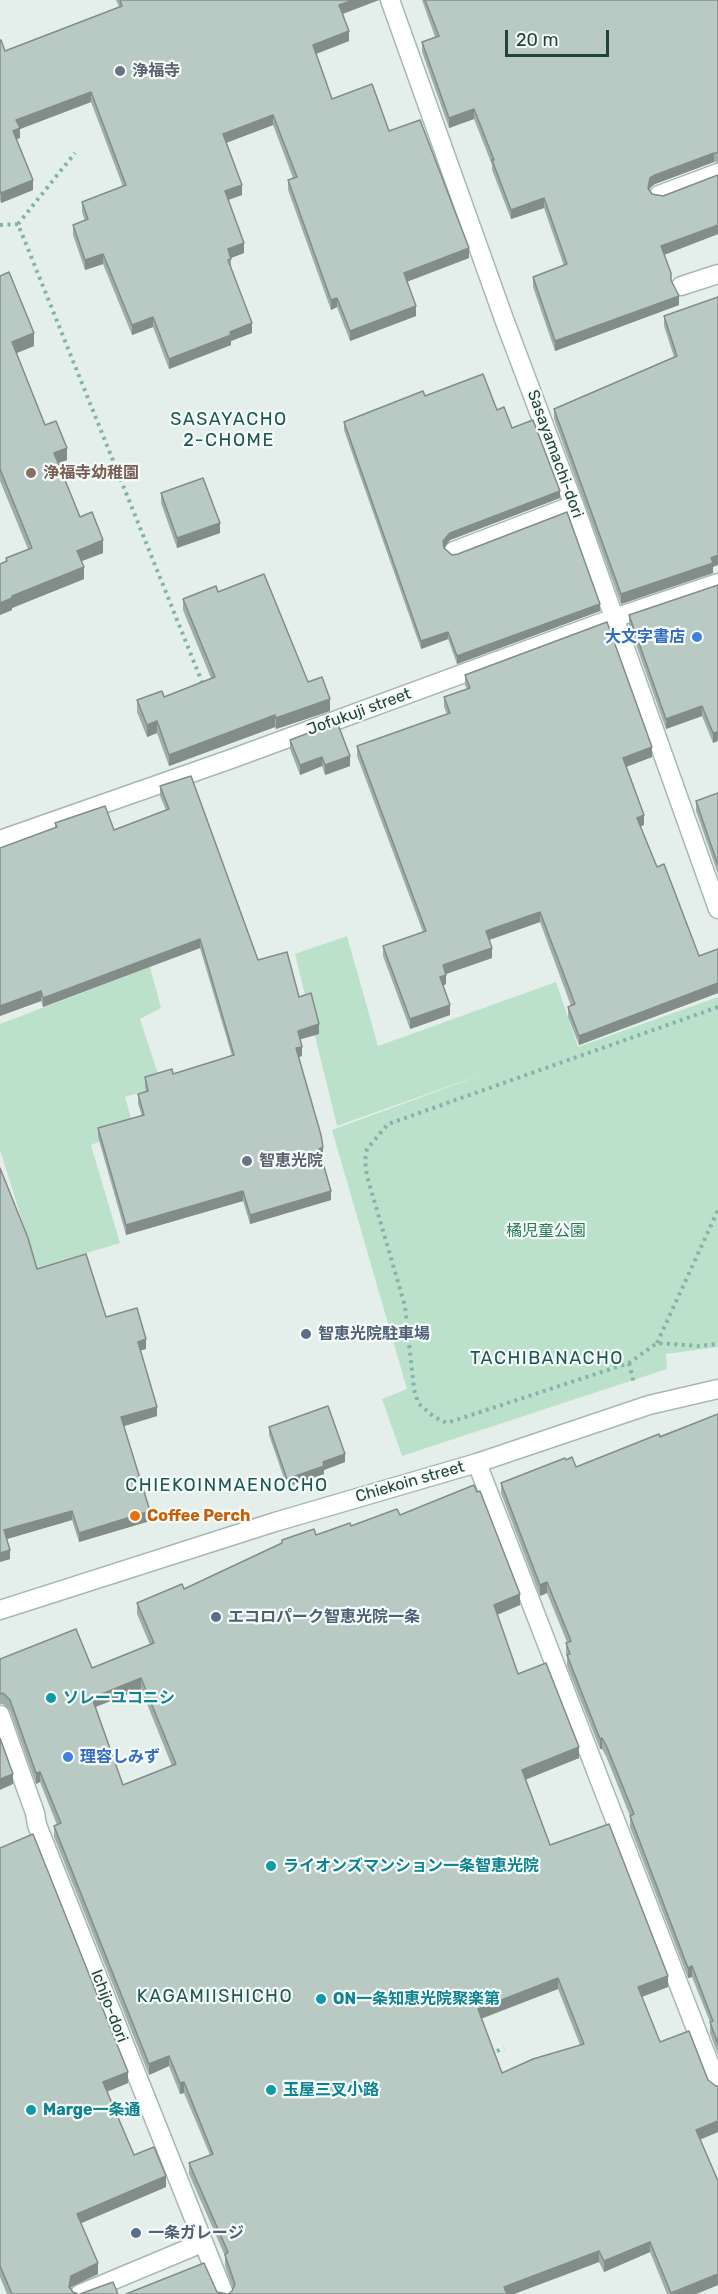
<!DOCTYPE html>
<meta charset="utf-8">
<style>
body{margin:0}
#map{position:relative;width:718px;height:2294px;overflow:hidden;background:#e4efec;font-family:Rubik,sans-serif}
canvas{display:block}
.scale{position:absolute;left:505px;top:30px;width:104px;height:27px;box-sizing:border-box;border:3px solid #22423e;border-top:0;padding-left:8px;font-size:18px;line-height:21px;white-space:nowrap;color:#22423e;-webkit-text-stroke:4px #f5fbf9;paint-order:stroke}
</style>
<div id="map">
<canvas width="718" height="2294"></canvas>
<div class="scale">20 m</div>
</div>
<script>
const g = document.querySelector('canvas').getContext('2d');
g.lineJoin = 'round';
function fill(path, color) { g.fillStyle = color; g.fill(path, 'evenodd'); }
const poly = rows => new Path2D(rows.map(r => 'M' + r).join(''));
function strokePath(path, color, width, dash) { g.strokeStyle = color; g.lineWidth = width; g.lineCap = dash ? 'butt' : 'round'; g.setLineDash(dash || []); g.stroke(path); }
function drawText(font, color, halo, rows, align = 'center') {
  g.font = font + ' Rubik,"Noto Sans JP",sans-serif'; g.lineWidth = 4.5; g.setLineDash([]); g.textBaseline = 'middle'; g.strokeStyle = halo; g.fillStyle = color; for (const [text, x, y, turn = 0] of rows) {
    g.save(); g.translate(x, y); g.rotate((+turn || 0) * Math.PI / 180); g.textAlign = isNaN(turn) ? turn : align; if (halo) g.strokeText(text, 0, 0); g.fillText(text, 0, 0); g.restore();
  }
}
fill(poly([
 [347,936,378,1046,556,982,578,1047,718,997,718,1347,666,1354,667,1369,402,1456,382,1399,407,1389,332,1130,492,1071,337,1126,295,954],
 [150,967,161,1008,140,1019,162,1086,125,1097,134,1128,91,1145,120,1243,37,1268,0,1150,0,1024]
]), '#bce1cb');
const service = poly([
 [659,195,718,173],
 [681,286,718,274],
 [454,551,574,505]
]);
const minor = poly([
 [390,0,504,319,574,505,718,909],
 [0,840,231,759,614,618,718,583],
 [477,1463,718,2086],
 [0,1715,35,1813,37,1825,224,2294],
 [80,2294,202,2243]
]);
const tertiary = poly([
 [0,1610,275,1522,477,1463,649,1405,718,1389]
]);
strokePath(service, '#a6b8b4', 21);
strokePath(minor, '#a6b8b4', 21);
strokePath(tertiary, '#a6b8b4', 21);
strokePath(poly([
 [18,224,75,153],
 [0,225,18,224,204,687],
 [718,1007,388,1124,367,1149,365,1161,367,1176,405,1306,414,1389,418,1403,434,1417,447,1423,629,1363,657,1343,698,1346,718,1344],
 [657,1343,718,1210],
 [629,1363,634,1384],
 [490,2054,504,2048]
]), '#82b4ac', 4, [3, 4.5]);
strokePath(service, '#fff', 18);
strokePath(minor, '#fff', 18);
strokePath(tertiary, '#fff', 18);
fill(poly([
 [116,0,379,0,343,14,349,41,316,54,332,99,389,131,469,258,407,281,416,316,350,341,337,307,331,310,288,190,288,180,293,178,273,125,226,143,242,195,228,200,244,253,231,258,231,268,252,333,231,341,231,345,169,369,153,327,132,335,103,264,85,270,73,235,73,225,85,221,82,212,82,202,123,187,91,102,20,129,20,138,17,139,33,190,1,203,0,200,0,40,5,51,119,7],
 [422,0,718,0,718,163,714,162,655,184,650,188,650,190,652,194,663,196,718,175,718,234,664,255,671,280,679,305,555,351,533,287,533,277,564,266,544,208,511,219,492,170,492,165,474,119,449,128,422,52,422,42,435,37],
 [0,276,34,346,16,353,45,425,67,460,58,464,80,517,103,553,81,561,84,579,12,608,12,610,0,615,0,564,6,561,6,558,28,549,0,481],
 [718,297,713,573,621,604,554,419,554,409,674,357,664,326,664,316],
 [425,396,497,410,512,428,560,498,450,540,444,548,452,555,600,611,457,664,448,639,421,649,344,430,344,422],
 [161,493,220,533,177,548,161,503],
 [718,585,713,743,702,716,666,729,629,625,629,615],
 [218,592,308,682,330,711,276,729,275,727,169,766,157,733,147,737,137,712,137,700,164,697,211,678,183,610,183,599],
 [465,675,652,757,626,767,644,825,640,826,657,867,699,956,718,949,718,993,579,1045,568,1017,568,1007,571,1006,540,922,489,940,492,958,446,974,446,984,443,986,450,1015,410,1029,383,956,383,946,423,932,357,756,357,746,447,714,444,707,444,697,467,689,465,685],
 [290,740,350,766,325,775,322,766,300,775,290,749],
 [160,786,258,960,299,997,319,1034,300,1039,302,1056,298,1057,323,1157,321,1157,331,1200,250,1224,243,1201,126,1235,98,1137,98,1128,142,1116,138,1104,138,1094,146,1092,145,1086,145,1077,173,1074,232,1056,200,948,43,1007,41,1001,0,1016,0,848,55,828,55,823,114,830,166,810,160,796],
 [718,793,718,874,696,811,696,801],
 [37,1269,106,1317,146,1349,141,1350,157,1416,124,1426,150,1521,79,1542,72,1520,6,1539,10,1559,0,1562],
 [718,1414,718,2055,710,2033,710,2022,692,1977,688,1978,630,1827,630,1816,606,1756,602,1749,600,1749,567,1666,567,1657,566,1653,566,1643,567,1642,547,1593,540,1596,501,1493,501,1483,566,1460,576,1467],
 [269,1427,345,1462,324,1470,324,1474,287,1487,269,1435],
 [400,1515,520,1605,497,1615,518,1674,579,1758,525,1780,550,1845,668,1987,642,1997,660,2042,716,2086,718,2086,718,2132,700,2140,718,2181,718,2285,696,2294,667,2294,650,2252,604,2272,599,2262,514,2294,126,2294,217,2292,228,2294,232,2291,233,2289,225,2266,225,2256,189,2174,189,2163,210,2155,184,2093,180,2094,169,2066,149,2075,54,1837,54,1826,57,1825,40,1782,36,1784,10,1711,3,1704,0,1704,0,1659,92,1668,150,1645,137,1614,137,1603,184,1589,282,1543,282,1540,316,1535],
 [141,1689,172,1766,123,1785,96,1707],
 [558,1989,580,2045,502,2073,481,2018],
 [0,1848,128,2083,107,2092,134,2155,166,2187,81,2223,98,2274,71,2287,71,2289,73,2292,78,2294,7,2294,0,2277]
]), '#9faea9');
fill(poly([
 [353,0,379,0,339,15,339,5],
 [349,31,349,41,313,55,313,45],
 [91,92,91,102,20,129,20,138,13,140,13,131,16,120],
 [474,109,474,119,449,128,449,118],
 [273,115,273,125,223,144,223,134],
 [714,153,714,162,655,184,650,188,648,198,648,188,650,178,655,175],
 [33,180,33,190,1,203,1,193],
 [242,185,242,195,225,201,225,191],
 [544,198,544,208,511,219,511,210],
 [718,225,718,234,661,256,661,246],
 [244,243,244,253,228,259,228,249],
 [469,248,469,258,404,283,404,273],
 [103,254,103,264,85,270,85,260],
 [679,296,679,305,555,351,555,341],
 [337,298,337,307,331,310,331,300],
 [416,306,416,316,350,341,350,331],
 [153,317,153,327,132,335,132,325],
 [252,323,252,333,231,341,231,345,169,369,169,359,230,332],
 [34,333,34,346,12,355,12,342],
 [67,448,67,460,54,465,54,453],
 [560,491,560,498,450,540,443,549,443,541,450,533],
 [220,523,220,533,177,548,177,538],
 [103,540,103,553,77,563,77,551],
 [718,555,718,565,713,567,713,573,621,604,621,594],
 [84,567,84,579,12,608,12,610,0,615,0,603,12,596],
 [600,604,600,611,457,664,457,656],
 [448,632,448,639,421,649,421,641],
 [330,699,330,711,276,729,276,718],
 [702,706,702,716,666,729,666,719],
 [275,715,275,727,169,766,169,755],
 [157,721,157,733,147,737,147,725],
 [718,732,718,741,713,743,713,733],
 [652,747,652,757,623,768,623,758],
 [350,756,350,766,325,775,325,765],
 [322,757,322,766,300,775,300,765],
 [644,815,644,825,637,828,637,818],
 [540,912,540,922,486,941,486,931],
 [200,939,200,948,43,1007,43,998],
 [492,948,492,958,443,975,443,965],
 [446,975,446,984,440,987,440,977],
 [718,983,718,993,579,1045,579,1036],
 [41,991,41,1001,0,1016,0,1006],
 [450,1005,450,1015,410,1029,410,1019],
 [319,1024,319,1034,298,1040,298,1031],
 [302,1047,302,1056,296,1058,296,1048],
 [323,1147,323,1157,319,1158,319,1149],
 [243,1191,243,1201,126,1235,126,1225],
 [331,1191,331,1200,250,1224,250,1215],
 [146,1339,146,1349,138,1351,138,1342],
 [157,1407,157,1416,121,1427,121,1417],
 [345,1454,345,1462,324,1470,324,1474,287,1487,287,1479,323,1462],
 [72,1511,72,1520,4,1540,4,1530],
 [150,1511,150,1521,79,1542,79,1533],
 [10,1550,10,1559,0,1562,0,1553],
 [547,1582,547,1593,540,1596,540,1585],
 [520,1594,520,1605,494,1616,494,1605],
 [141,1678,141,1689,92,1708,92,1698],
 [602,1738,602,1749,600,1749,600,1739],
 [579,1747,579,1758,522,1781,522,1770],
 [40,1772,40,1782,36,1784,36,1773],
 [13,1774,13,1784,0,1790,0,1779],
 [692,1966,692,1977,688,1978,688,1968],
 [668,1976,668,1987,638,1998,638,1987],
 [558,1978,558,1989,478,2020,478,2009],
 [169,2056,169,2066,149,2075,149,2064],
 [128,2072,128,2083,103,2093,103,2082],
 [184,2082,184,2093,180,2094,180,2083],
 [718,2121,718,2132,696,2141,696,2130],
 [166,2176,166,2187,77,2225,77,2214],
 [650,2242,650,2252,604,2272,604,2261],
 [599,2251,599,2262,514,2294,504,2294,504,2287],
 [98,2263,98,2274,71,2287,70,2294,69,2287,71,2276],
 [718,2274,718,2285,696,2294,671,2294]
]), '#828d8a');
const building = poly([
 [120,0,353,0,339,5,349,31,313,45,332,99,372,84,389,131,420,120,469,248,404,273,416,306,350,331,337,298,331,300,288,180,297,177,273,115,223,134,242,185,225,191,244,243,228,249,231,259,228,260,252,323,230,332,231,335,169,359,153,317,132,325,103,254,85,260,73,225,88,219,82,202,126,185,91,92,16,120,20,128,13,131,33,180,1,193,0,190,0,40,1,40,5,51,122,6,120,0],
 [425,0,718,0,718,153,714,153,655,175,650,178,648,188,652,194,663,196,718,175,718,225,661,246,671,273,671,280,679,296,555,341,533,277,567,264,544,198,511,210,492,160,494,160,474,109,449,118,422,42,439,36,425,0],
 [9,272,34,333,12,342,45,425,56,421,67,448,54,453,80,517,92,512,103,540,77,551,84,567,12,596,12,598,0,603,0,564,7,561,6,558,32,548,0,469,0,276,9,272],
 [718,297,718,555,711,558,713,563,621,594,554,409,677,356,664,316,718,297],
 [483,374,497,410,504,407,512,428,533,420,560,491,450,533,443,541,444,548,452,555,458,554,567,512,600,604,457,656,448,632,421,641,344,422,423,391,425,396,483,374],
 [203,478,220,523,177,538,161,493,203,478],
 [264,574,308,682,322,677,330,699,276,718,275,715,169,755,157,721,147,725,137,700,162,691,164,697,215,677,183,599,216,586,218,592,264,574],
 [718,585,718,732,713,733,702,706,666,719,629,615,718,585],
 [607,622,652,747,623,758,644,815,637,818,657,867,664,864,699,956,718,949,718,983,579,1036,568,1007,575,1004,540,912,486,931,492,948,443,965,446,975,440,977,450,1005,410,1019,383,946,426,931,357,746,450,713,444,697,470,688,465,675,607,622],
 [337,722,350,756,325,765,322,757,300,765,290,740,337,722],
 [191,776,258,960,287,952,299,997,311,993,319,1024,298,1031,302,1047,296,1048,321,1135,323,1147,319,1149,331,1191,250,1215,243,1191,126,1225,98,1128,144,1115,138,1094,148,1091,145,1077,172,1069,173,1074,234,1055,200,939,43,998,41,991,0,1006,0,848,57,827,55,823,105,806,114,830,169,809,160,786,191,776],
 [718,793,718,865,696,801,718,793],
 [0,1168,28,1238,37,1269,86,1254,106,1317,137,1308,146,1339,138,1342,157,1407,121,1417,150,1511,79,1533,72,1511,4,1530,10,1550,0,1553,0,1168],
 [328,1406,345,1454,323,1462,324,1466,287,1479,269,1427,328,1406],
 [718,1414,718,2044,710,2022,713,2021,692,1966,688,1968,630,1816,634,1814,606,1745,602,1738,600,1739,567,1655,570,1654,566,1643,571,1641,547,1582,540,1585,501,1483,565,1458,566,1460,572,1457,576,1467,659,1434,660,1437,718,1414],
 [474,1485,477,1492,480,1491,520,1594,494,1605,518,1674,546,1663,579,1747,522,1770,550,1845,609,1824,668,1976,638,1987,660,2042,689,2031,708,2080,716,2086,718,2086,718,2121,696,2130,718,2181,718,2274,671,2293,650,2242,604,2261,599,2251,504,2287,507,2294,126,2294,204,2263,217,2292,228,2294,232,2291,235,2284,225,2255,228,2252,189,2163,213,2154,184,2082,180,2083,169,2056,149,2064,54,1826,61,1823,40,1772,36,1773,10,1700,3,1693,0,1694,0,1659,76,1629,92,1668,154,1643,137,1603,182,1584,184,1589,282,1543,282,1540,314,1529,316,1535,350,1523,351,1526,397,1509,400,1515,474,1485],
 [141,1678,176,1764,123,1785,92,1698,141,1678],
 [558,1978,584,2044,533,2059,502,2073,478,2009,558,1978],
 [0,1738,13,1774,0,1779,0,1738],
 [33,1834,128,2072,103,2082,134,2155,154,2147,166,2176,77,2214,98,2263,71,2276,69,2287,73,2292,78,2294,12,2294,0,2266,0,1848,33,1834],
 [113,2282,118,2294,80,2294,113,2282]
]);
fill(building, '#b9cac5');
strokePath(building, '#828d8a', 1.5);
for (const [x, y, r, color] of [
 [120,71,6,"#6b7280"],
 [31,473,6,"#8d6e63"],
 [697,637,6,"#3f7fe0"],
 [247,1161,6,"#6b7280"],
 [306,1334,6,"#5c6f8a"],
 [135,1516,6,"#e8710a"],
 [216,1617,6,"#5c6f8a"],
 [51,1698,6,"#0f9aa8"],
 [68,1757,6,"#3f7fe0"],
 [271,1866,6,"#0f9aa8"],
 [321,1999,6,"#0f9aa8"],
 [271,2090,6,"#0f9aa8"],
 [31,2110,6,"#0f9aa8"],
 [136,2233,6,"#5c6f8a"]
]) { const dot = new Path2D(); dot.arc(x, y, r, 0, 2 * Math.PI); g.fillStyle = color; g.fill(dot); strokePath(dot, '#f5fbf9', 2); }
drawText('bold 16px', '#5b616d', '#f5fbf9', [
 ["浄福寺",132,71],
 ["智恵光院",259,1161]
], 'left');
drawText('16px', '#22423e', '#f5fbf9', [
 ["Sasayamachi-dori",555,454,70],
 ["Jofukuji street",359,712,-20],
 ["Chiekoin street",410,1482,-16],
 ["Ichijo-dori",109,2006,69]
]);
drawText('bold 16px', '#785e54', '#f5fbf9', [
 ["浄福寺幼稚園",43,473]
], 'left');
drawText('bold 16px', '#366cbe', '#f5fbf9', [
 ["大文字書店",685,637],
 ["理容しみず",80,1757,"left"]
], 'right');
drawText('16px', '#297c56', '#f5fbf9', [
 ["橘児童公園",546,1231]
]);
drawText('bold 16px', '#4e5e75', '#f5fbf9', [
 ["智恵光院駐車場",318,1334],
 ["エコロパーク智恵光院一条",228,1617],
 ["一条ガレージ",148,2233]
], 'left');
drawText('bold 16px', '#c56008', '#f5fbf9', [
 ["Coffee Perch",147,1516]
], 'left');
drawText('bold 16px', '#0d838f', '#f5fbf9', [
 ["ソレーユコニシ",63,1698],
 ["ライオンズマンション一条智恵光院",283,1866],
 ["ON一条知恵光院聚楽第",333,1999],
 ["玉屋三叉小路",283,2090],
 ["Marge一条通",43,2110]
], 'left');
g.letterSpacing = '1.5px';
drawText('18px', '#1c5651', '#f5fbf9', [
 ["SASAYACHO",229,420],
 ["2-CHOME",229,441],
 ["TACHIBANACHO",547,1359],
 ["CHIEKOINMAENOCHO",227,1486],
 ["KAGAMIISHICHO",215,1997]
]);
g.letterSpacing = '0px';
</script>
